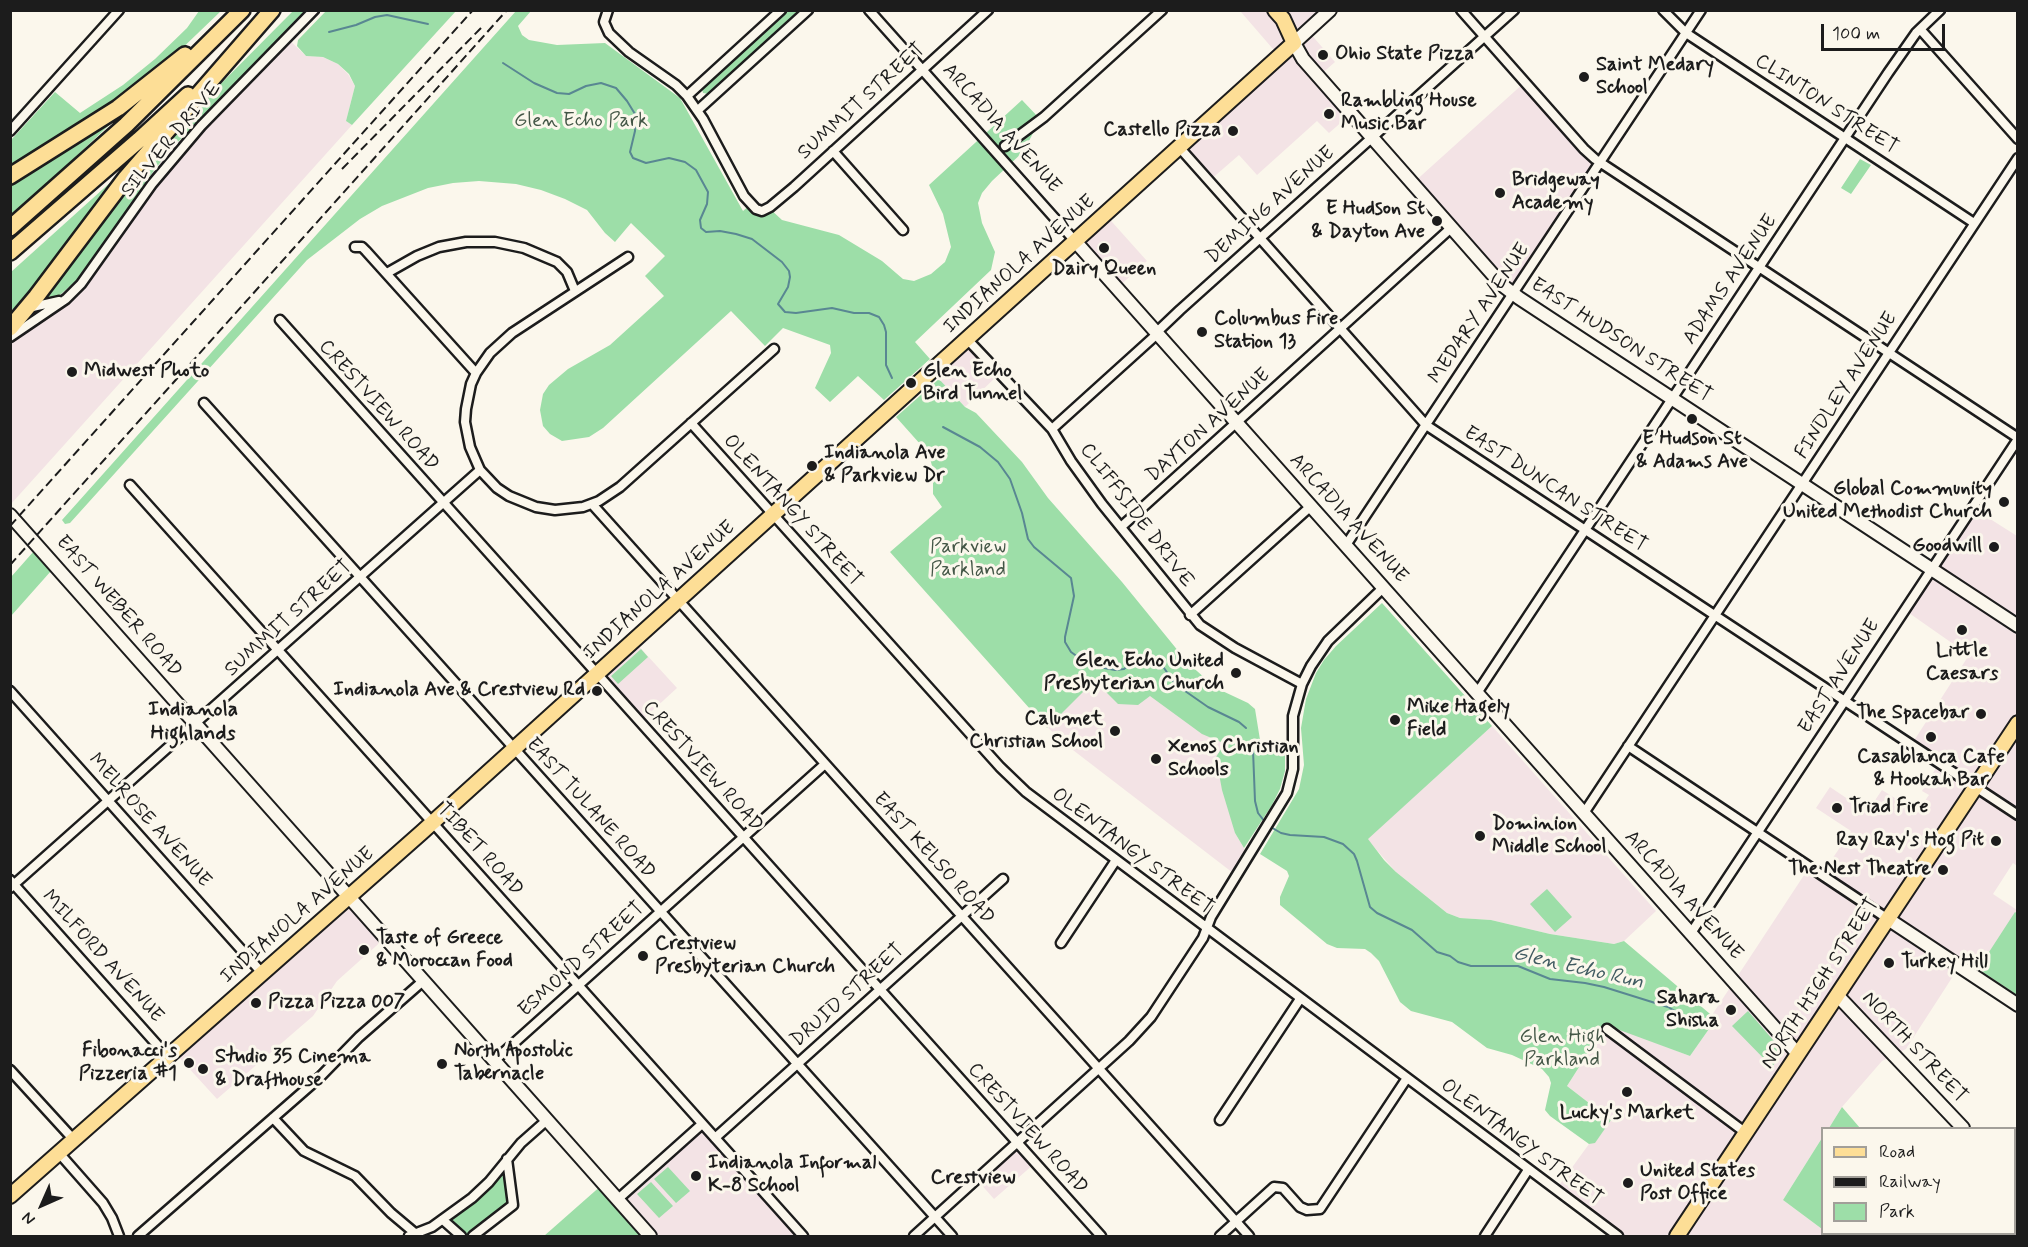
<!DOCTYPE html>
<style>
body{margin:0}
#map{position:relative;width:2028px;height:1247px;overflow:hidden;background:#fbf7ec;font-family:Mynerve,sans-serif}
canvas{display:block}
.frame{position:absolute;inset:0;border:12px solid #1c1c1c;pointer-events:none}
.legend{position:absolute;left:1821px;top:1127px;width:195px;height:108px;box-sizing:border-box;background:#fbf7ec;border:2px solid #a29f99;margin:0;padding:8px 10px;list-style:none;font-size:18px;color:#1c1c1c}
.legend li{display:flex;align-items:center;gap:12px;height:30px}
.legend b{width:30px;border:2px solid #a29f99}
.north{position:absolute;left:12px;top:1175px;width:60px;height:60px;-webkit-text-stroke:4px #fbf7ec;paint-order:stroke;rotate:225deg;font-size:16px;font-weight:700;line-height:24px;text-align:center;color:#1c1c1c}
.north::after{content:'';display:block;margin:auto;width:21px;height:27px;background:#1c1c1c;clip-path:polygon(50% 0,100% 100%,50% 72%,0 100%)}
.scale{position:absolute;left:1821px;top:24px;width:124px;height:27px;box-sizing:border-box;border:3px solid #1c1c1c;border-top:0;padding-left:8px;font-size:18px;line-height:21px;white-space:nowrap;color:#1c1c1c;-webkit-text-stroke:4px #fbf7ec;paint-order:stroke}
</style>
<div id="map">
<canvas width="2028" height="1247"></canvas>
<div class="frame"></div>
<ul class="legend">
<li><b style="height:8px;background:#fdde96"></b>Road</li>
<li><b style="height:8px;background:#1c1c1c"></b>Railway</li>
<li><b style="height:16px;background:#9ddea8"></b>Park</li>
</ul>
<div class="north">N</div>
<div class="scale">100 m</div>
</div>
<script>
const g = document.querySelector('canvas').getContext('2d');
g.lineJoin = 'round';
function fill(path, color) { g.fillStyle = color; g.fill(path, 'evenodd'); }
const poly = rows => new Path2D(rows.map(r => 'M' + r).join(''));
function strokePath(path, color, width, dash) { g.strokeStyle = color; g.lineWidth = width; g.lineCap = dash ? 'butt' : 'round'; g.setLineDash(dash || []); g.stroke(path); }
function drawText(font, color, halo, rows, align = 'center') {
  g.font = font + ' Mynerve,sans-serif'; g.lineWidth = 6; g.setLineDash([]); g.textBaseline = 'middle'; g.strokeStyle = halo; g.fillStyle = color; for (const [text, x, y, turn = 0] of rows) {
    g.save(); g.translate(x, y); g.rotate((+turn || 0) * Math.PI / 180); g.textAlign = isNaN(turn) ? turn : align; if (halo) g.strokeText(text, 0, 0); g.fillText(text, 0, 0); g.restore();
  }
}
fill(poly([
 [1242,11,1332,11,1309,32,1335,62,1319,76,1351,114,1329,133,1317,121,1257,175,1239,155,1209,181,1179,147,1279,56,1241,12],
 [283,34,306,56,323,57,338,64,348,74,355,86,346,121,352,125,11,504,11,333,56,307,53,298,77,280,95,257,150,176,169,151],
 [1525,82,1600,163,1513,294,1412,184],
 [1104,213,1147,261,1116,289,1073,240],
 [967,342,998,375,965,407,932,372],
 [1976,510,2017,536,2017,866,2013,863,1993,894,2017,910,2017,1009,1957,970,1906,1049,1882,1061,1842,1107,1829,1128,1822,1128,1822,1138,1783,1200,1822,1229,1822,1234,1828,1234,1832,1236,1616,1236,1555,1191,1589,1144,1595,1142,1611,1120,1567,1086,1607,1024,1690,1056,1716,1019,1712,1015,1810,866,1822,874,1851,831,1816,808,1830,787,1867,812,1882,790,1917,812,1929,795,1922,791,1936,768,1908,750,1969,655,1909,613],
 [634,641,677,688,640,722,597,675],
 [1132,643,1218,736,1227,752,1235,833,1244,848,1245,863,1237,876,1069,747,1034,715,1080,671],
 [1492,726,1656,911,1624,941,1614,944,1550,934,1491,920,1460,918,1447,913,1396,872,1367,839],
 [349,898,385,938,337,981,313,1016,217,1099,174,1052],
 [702,1124,803,1236,650,1236,617,1200],
 [1017,1146,1034,1164,994,1199,978,1181]
]), '#f3e3e5');
fill(poly([
 [199,11,221,11,173,57,141,83,100,112,11,169,11,140,55,92,80,113,123,85,155,59,187,28],
 [293,11,307,11,169,151,150,176,95,257,77,280,61,294,45,301,43,299,105,213,179,126],
 [326,11,326,10,456,11,352,125,346,121,355,86,349,74,338,64,323,57,306,56,297,46,298,40],
 [516,11,531,11,518,26,522,35,529,40,557,45,605,43,680,98,743,211,751,204,756,209,769,208,782,220,839,235,882,261,903,279,914,281,931,274,945,262,951,247,943,214,929,185,1022,100,1040,119,1024,151,992,181,982,193,978,203,982,223,995,252,991,270,915,342,930,359,884,400,858,376,830,402,815,388,831,353,830,345,783,328,765,346,731,311,603,428,589,437,562,441,550,434,543,426,540,410,543,394,549,385,568,369,610,345,664,296,645,276,665,256,631,223,615,242,605,233,587,210,565,199,541,190,516,184,479,181,453,183,428,188,382,206,360,219,307,260,70,523,65,524,62,520],
 [786,11,803,11,709,94,703,93,702,89,704,84],
 [123,112,67,165,11,216,11,181],
 [1860,159,1871,165,1851,194,1841,188],
 [123,171,22,305,11,310,11,272],
 [939,379,965,407,976,413,1022,462,1048,498,1122,582,1188,663,1216,688,1248,703,1255,709,1261,746,1285,746,1285,771,1280,789,1272,805,1244,848,1235,833,1222,790,1216,757,1223,746,1221,742,1202,734,1150,696,1138,705,1118,704,1099,685,1086,689,1047,728,890,552,942,507,933,494,933,470,929,454,896,417],
 [34,551,51,571,11,616,11,577],
 [1382,603,1492,726,1368,839,1384,860,1396,872,1447,913,1460,918,1491,920,1550,934,1614,944,1624,941,1716,1019,1690,1056,1606,1025,1567,1086,1611,1120,1595,1143,1589,1144,1550,1116,1545,1110,1551,1083,1549,1077,1542,1069,1512,1055,1487,1048,1452,1022,1411,1011,1400,1002,1379,961,1371,953,1365,949,1337,948,1327,944,1280,905,1280,897,1289,876,1287,871,1260,854,1299,789,1304,765,1301,728,1306,699,1316,673,1324,660,1336,646],
 [641,649,648,657,618,684,611,676],
 [1547,889,1572,917,1555,932,1530,904],
 [2015,912,2018,914,2017,995,1978,969],
 [1748,1011,1780,1048,1780,1056,1772,1067,1732,1026],
 [1842,1107,1860,1128,1829,1128],
 [1822,1138,1822,1229,1783,1200],
 [507,1159,513,1205,473,1236,461,1236,443,1220],
 [668,1167,690,1191,676,1203,654,1179],
 [651,1182,673,1206,659,1218,637,1194],
 [603,1184,650,1236,544,1236],
 [1828,1234,1921,1234,1923,1236,1832,1236]
]), '#9ddea8');
strokePath(poly([
 [329,32,356,25,375,17,387,15,428,24],
 [503,63,534,83,557,93,569,94,586,86,601,83,616,88,627,101,635,114,635,131,630,152,633,158,646,163,669,158,685,162,696,170,708,192,707,204,700,220,701,228,706,232,720,231,736,234,752,239,782,262,789,271,790,277,788,287,778,304,785,312,796,313,832,308,854,313,869,313,879,317,884,325,886,332,886,365,892,378],
 [943,427,980,447,998,462,1010,479,1022,513,1028,539,1034,547,1071,578,1074,596,1065,637,1065,642,1071,652,1085,662,1094,666,1115,670,1124,669,1141,655,1147,655,1164,668,1175,684,1208,707,1239,722,1246,728],
 [1253,750,1255,801,1258,813,1265,822],
 [1269,826,1281,833,1290,835,1324,837,1343,844,1354,854,1357,861,1370,907,1377,913,1412,930,1437,952,1450,956,1458,962,1471,966,1518,966,1550,979,1585,983,1604,987,1668,1007,1694,1022],
 [1885,1236,1886,1234]
]), '#598792', 2);
const street = poly([
 [608,10,604,22,609,33,629,52,676,85,687,96,703,119,744,196,756,209,762,211,770,207,794,187,988,10],
 [869,10,1075,241],
 [1461,10,1584,149,1595,159,2018,438],
 [1663,10,1686,33,1974,223],
 [1920,29,2018,139],
 [687,96,781,10],
 [698,110,808,10],
 [10,131,119,10],
 [1005,146,1044,117,1162,10],
 [1179,147,1426,425,2018,815],
 [833,151,903,230],
 [355,247,362,247,366,251,476,373],
 [628,257,512,333,490,353,476,373,471,384,466,409,465,422,470,447,480,470,497,488,509,496,536,507,555,510,583,507,599,501,620,487,774,349],
 [387,273,417,256,439,247,466,242,495,242,524,248,557,262,567,272,575,291],
 [28,308,59,301],
 [280,320,1101,1236],
 [10,337,66,299,81,284,152,184,201,126,314,10],
 [967,339,1052,429,1071,461,1102,504,1200,625,1235,648,1302,684],
 [204,403,952,1236],
 [691,423,1000,767,1026,792,1618,1236],
 [1052,429,1156,335,1159,330,1180,310,1514,10],
 [130,485,803,1236],
 [592,504,1249,1236],
 [1121,527,1451,228],
 [1346,545,1701,10],
 [1190,615,1311,506],
 [10,691,263,974],
 [1477,693,1888,73,1916,33,1940,10],
 [1628,746,1888,919],
 [1584,813,2018,158],
 [10,880,168,1057],
 [10,888,480,470],
 [1691,933,2018,439],
 [1061,943,1116,860],
 [1607,1029,1746,1133],
 [494,1061,825,764],
 [10,1070,74,1140],
 [273,1118,304,1151,355,1176,391,1213,416,1234],
 [1220,1120,1300,999],
 [715,1138,1003,879],
 [59,1153,103,1203,112,1218,119,1236],
 [617,1200,702,1124],
 [443,1220,461,1236],
 [138,1236,320,1077,359,1037,423,981],
 [409,1236,432,1227,472,1198,489,1182,521,1143,547,1120],
 [473,1236,513,1205,507,1159],
 [914,1236,1129,1041,1151,1017,1203,938,1211,917,1287,793,1293,769,1293,716,1302,684,1311,666,1328,641,1383,588],
 [1220,1236,1274,1187,1283,1188,1300,1207,1307,1210,1320,1209,1407,1078],
 [1485,1236,1528,1170]
]);
const secondary = poly([
 [1330,10,1294,43,1303,59,1502,285,1519,298,2018,626],
 [1075,241,1798,1054],
 [10,515,650,1236],
 [1888,919,2018,1005],
 [1837,995,1963,1128],
 [2014,1140,2018,1135]
]);
const primary = poly([
 [10,1196,421,833,1294,43,1283,19,1275,10],
 [1677,1236,2018,723]
]);
const highway = poly([
 [10,176,118,108,185,55],
 [10,228,126,125,242,10],
 [10,252,139,140,188,95],
 [10,328,36,297,125,179,272,10]
]);
strokePath(street, '#1c1c1c', 13);
strokePath(secondary, '#1c1c1c', 16);
strokePath(primary, '#1c1c1c', 18);
strokePath(highway, '#1c1c1c', 20);
strokePath(street, '#fbf7ec', 8);
strokePath(secondary, '#fbf7ec', 12);
strokePath(primary, '#fdde96', 14);
strokePath(highway, '#fdde96', 15);
strokePath(poly([
 [342,169,481,28],
 [10,526,473,10],
 [10,565,507,10]
]), '#1c1c1c', 2, [9, 4.5]);
for (const [x, y, r, color] of [
 [1323,55,6,"#1c1c1c"],
 [1584,77,6,"#1c1c1c"],
 [1329,114,6,"#1c1c1c"],
 [1233,131,6,"#1c1c1c"],
 [1500,193,6,"#1c1c1c"],
 [1437,221,6,"#1c1c1c"],
 [1104,248,6,"#1c1c1c"],
 [1202,332,6,"#1c1c1c"],
 [72,372,6,"#1c1c1c"],
 [911,383,6,"#1c1c1c"],
 [1692,419,6,"#1c1c1c"],
 [812,466,6,"#1c1c1c"],
 [2004,502,6,"#1c1c1c"],
 [1994,547,6,"#1c1c1c"],
 [1962,630,6,"#1c1c1c"],
 [1236,673,6,"#1c1c1c"],
 [597,691,6,"#1c1c1c"],
 [1981,714,6,"#1c1c1c"],
 [1395,720,6,"#1c1c1c"],
 [1115,731,6,"#1c1c1c"],
 [1931,737,6,"#1c1c1c"],
 [1156,759,6,"#1c1c1c"],
 [1837,808,6,"#1c1c1c"],
 [1480,836,6,"#1c1c1c"],
 [1996,841,6,"#1c1c1c"],
 [1943,870,6,"#1c1c1c"],
 [364,950,6,"#1c1c1c"],
 [643,956,6,"#1c1c1c"],
 [1889,963,6,"#1c1c1c"],
 [256,1003,6,"#1c1c1c"],
 [1731,1010,6,"#1c1c1c"],
 [189,1063,6,"#1c1c1c"],
 [442,1064,6,"#1c1c1c"],
 [203,1069,6,"#1c1c1c"],
 [1627,1092,6,"#1c1c1c"],
 [696,1176,6,"#1c1c1c"],
 [1628,1183,6,"#1c1c1c"]
]) { const dot = new Path2D(); dot.arc(x, y, r, 0, 2 * Math.PI); g.fillStyle = color; g.fill(dot); strokePath(dot, '#fbf7ec', 2); }
drawText('bold 20px', '#1c1c1c', '#fbf7ec', [
 ["Ohio State Pizza",1335,55],
 ["Saint Medary",1596,66],
 ["School",1596,89],
 ["Rambling House",1341,102],
 ["Music Bar",1341,125],
 ["Castello Pizza",1221,131,"right"],
 ["Bridgeway",1512,181],
 ["Academy",1512,204],
 ["E Hudson St",1425,210,"right"],
 ["& Dayton Ave",1425,233,"right"],
 ["Dairy Queen",1104,270,"center"],
 ["Columbus Fire",1214,320],
 ["Station 13",1214,343],
 ["Midwest Photo",84,372],
 ["Glen Echo",923,372],
 ["Bird Tunnel",923,395],
 ["E Hudson St",1692,440,"center"],
 ["& Adams Ave",1692,463,"center"],
 ["Indianola Ave",824,454],
 ["& Parkview Dr",824,477],
 ["Global Community",1992,490,"right"],
 ["United Methodist Church",1992,513,"right"],
 ["Goodwill",1982,547,"right"],
 ["Little",1962,652,"center"],
 ["Caesars",1962,675,"center"],
 ["Glen Echo United",1224,662,"right"],
 ["Presbyterian Church",1224,685,"right"],
 ["Indianola Ave & Crestview Rd",585,691,"right"],
 ["Mike Hagely",1407,708],
 ["Field",1407,731],
 ["The Spacebar",1969,714,"right"],
 ["Calumet",1103,720,"right"],
 ["Christian School",1103,743,"right"],
 ["Xenos Christian",1168,748],
 ["Schools",1168,771],
 ["Casablanca Cafe",1931,758,"center"],
 ["& Hookah Bar",1931,781,"center"],
 ["Triad Fire",1849,808],
 ["Dominion",1492,825],
 ["Middle School",1492,848],
 ["Ray Ray's Hog Pit",1984,841,"right"],
 ["The Nest Theatre",1931,870,"right"],
 ["Taste of Greece",376,939],
 ["& Moroccan Food",376,962],
 ["Crestview",655,945],
 ["Presbyterian Church",655,968],
 ["Turkey Hill",1901,963],
 ["Sahara",1719,999,"right"],
 ["Shisha",1719,1022,"right"],
 ["Pizza Pizza 007",268,1003],
 ["Fibonacci's",177,1052,"right"],
 ["Pizzeria #1",177,1075,"right"],
 ["North Apostolic",454,1052],
 ["Tabernacle",454,1075],
 ["Studio 35 Cinema",215,1058],
 ["& Drafthouse",215,1081],
 ["Lucky's Market",1627,1114,"center"],
 ["Indianola Informal",708,1164],
 ["K-8 School",708,1187],
 ["United States",1640,1172],
 ["Post Office",1640,1195]
], 'left');
drawText('20px', '#1c1c1c', '#fbf7ec', [
 ["SUMMIT STREET",862,102,-42],
 ["CLINTON STREET",1826,105,33],
 ["ARCADIA AVENUE",1001,129,48],
 ["SILVER DRIVE",172,140,-50],
 ["DEMING AVENUE",1271,206,-42],
 ["INDIANOLA AVENUE",1020,265,-42],
 ["ADAMS AVENUE",1731,280,-56],
 ["MEDARY AVENUE",1480,314,-56],
 ["EAST HUDSON STREET",1621,341,33],
 ["FINDLEY AVENUE",1847,386,-57],
 ["CRESTVIEW ROAD",378,406,48],
 ["DAYTON AVENUE",1209,426,-42],
 ["EAST DUNCAN STREET",1555,490,33],
 ["OLENTANGY STREET",792,511,48],
 ["CLIFFSIDE DRIVE",1136,516,53],
 ["ARCADIA AVENUE",1348,519,48],
 ["INDIANOLA AVENUE",660,591,-42],
 ["EAST WEBER ROAD",118,607,49],
 ["SUMMIT STREET",289,619,-42],
 ["EAST AVENUE",1840,677,-57],
 ["CRESTVIEW ROAD",702,767,48],
 ["EAST TULANE ROAD",590,809,48],
 ["MELROSE AVENUE",149,821,48],
 ["TIBET ROAD",479,850,48],
 ["OLENTANGY STREET",1132,852,37],
 ["EAST KELSO ROAD",933,859,48],
 ["ARCADIA AVENUE",1683,896,48],
 ["INDIANOLA AVENUE",298,916,-41],
 ["MILFORD AVENUE",102,957,48],
 ["ESMOND STREET",582,960,-42],
 ["NORTH HIGH STREET",1821,984,-57],
 ["DRUID STREET",848,996,-42],
 ["NORTH STREET",1914,1048,47],
 ["CRESTVIEW ROAD",1027,1129,48],
 ["OLENTANGY STREET",1521,1143,37]
]);
drawText('20px', '#435646', '#fbf7ec', [
 ["Glen Echo Park",581,122],
 ["Parkview",968,548],
 ["Parkland",968,571],
 ["Glen High",1562,1038],
 ["Parkland",1562,1061]
]);
drawText('bold 21px', '#1c1c1c', '#fbf7ec', [
 ["Indianola",193,711],
 ["Highlands",193,735],
 ["Crestview",973,1179]
]);
drawText('italic 21px', '#405b61', '#fbf7ec', [
 ["Glen Echo Run",1578,969,13]
]);
</script>
